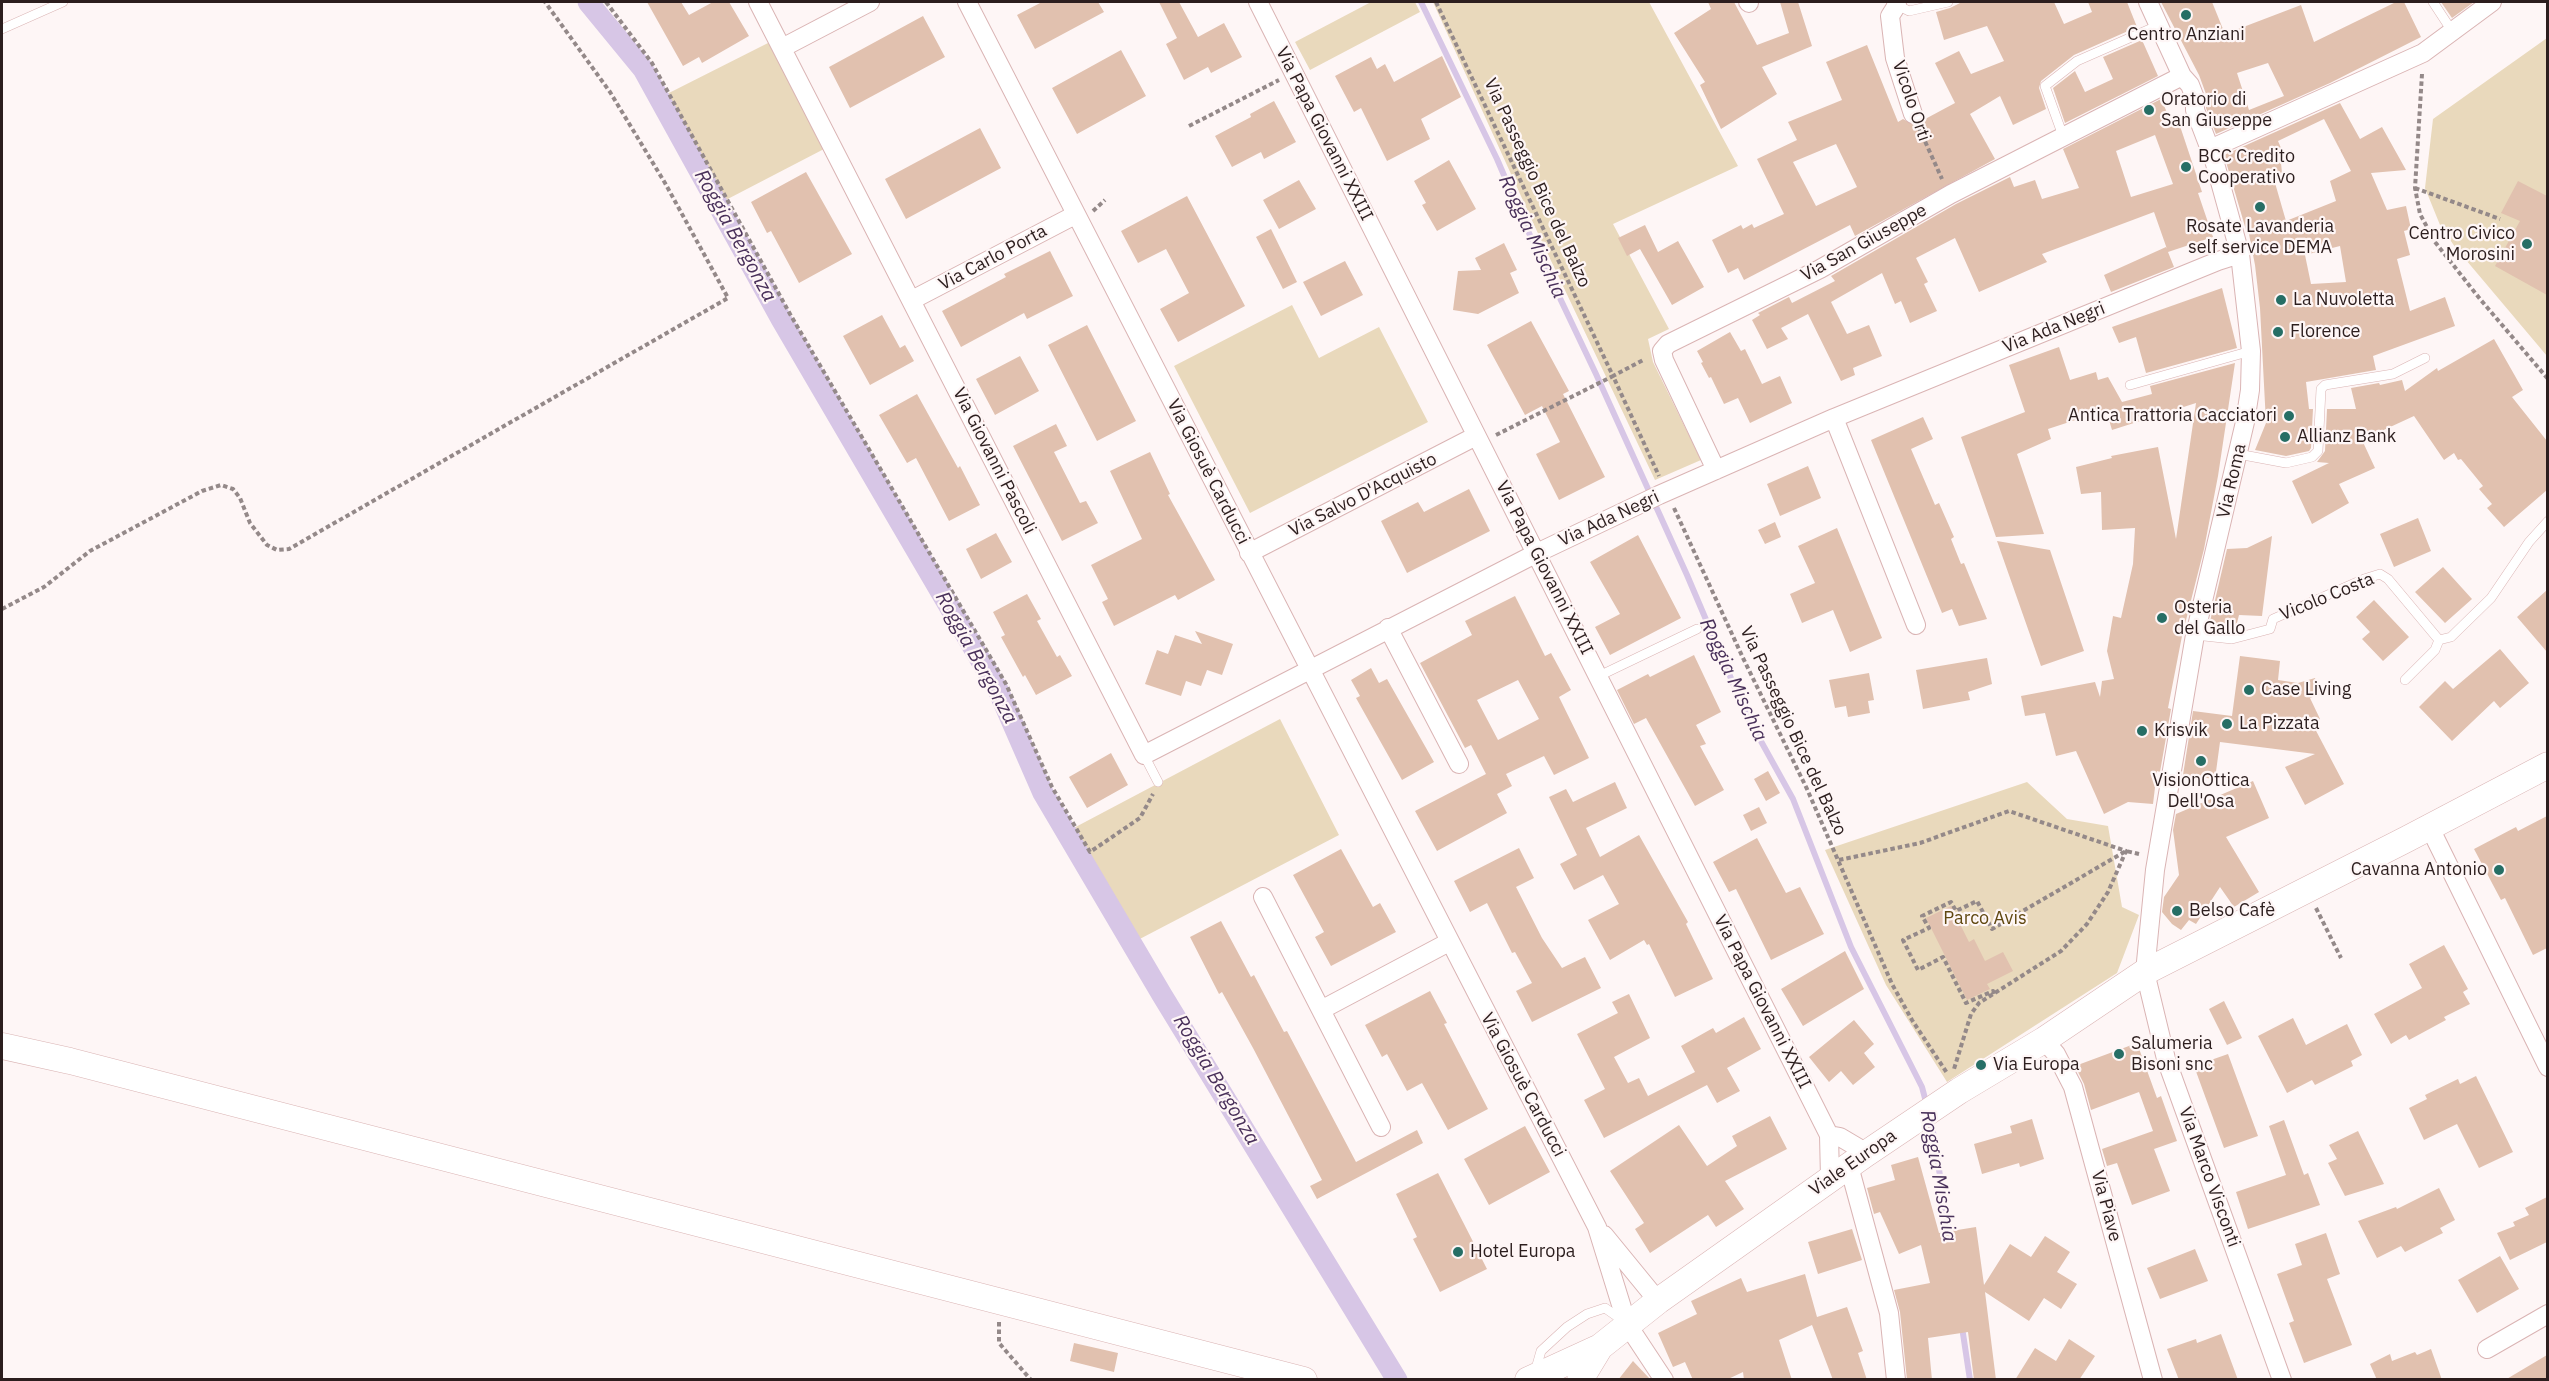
<!DOCTYPE html>
<meta charset="utf-8">
<style>
body{margin:0}
#map{position:relative;width:2549px;height:1381px;overflow:hidden;background:#fef6f6;font-family:"IBM Plex Sans",sans-serif}
canvas{display:block}
.frame{position:absolute;inset:0;border:3px solid #2c1e1e;pointer-events:none}
</style>
<div id="map">
<canvas width="2549" height="1381"></canvas>
<div class="frame"></div>
</div>
<script>
const g = document.querySelector('canvas').getContext('2d');
g.lineJoin = 'round';
function fill(path, color) { g.fillStyle = color; g.fill(path, 'evenodd'); }
const poly = rows => new Path2D(rows.map(r => 'M' + r).join(''));
function strokePath(path, color, width, dash) { g.strokeStyle = color; g.lineWidth = width; g.lineCap = dash ? 'butt' : 'round'; g.setLineDash(dash || []); g.stroke(path); }
function drawText(font, color, halo, rows, align = 'center') {
  g.font = font + ' "IBM Plex Sans",sans-serif'; g.lineWidth = 4.5; g.setLineDash([]); g.textBaseline = 'middle'; g.strokeStyle = halo; g.fillStyle = color; for (const [text, x, y, turn = 0] of rows) {
    g.save(); g.translate(x, y); g.rotate((+turn || 0) * Math.PI / 180); g.textAlign = isNaN(turn) ? turn : align; if (halo) g.strokeText(text, 0, 0); g.fillText(text, 0, 0); g.restore();
  }
}
fill(poly([
 [1371,2,1415,2,1420,12,1310,70,1295,42],
 [1433,2,1649,2,1738,166,1613,224,1669,329,1648,339,1653,362,1701,460,1655,480,1535,227],
 [2547,38,2547,356,2455,247,2440,225,2425,188,2433,119],
 [770,42,824,149,720,203,661,97],
 [1292,305,1319,358,1379,327,1428,422,1250,513,1174,366],
 [1280,719,1339,835,1134,942,1068,831],
 [2027,782,2067,819,2108,826,2122,907,2139,915,2117,973,1947,1082,1886,985,1825,850]
]), '#e9d9bc');
strokePath(poly([
 [1421,2,1497,159,1528,231,1596,374,1687,575,1747,716,1793,799,1851,947,1922,1087,1927,1106],
 [1931,1119,1950,1239],
 [1962,1327,1970,1380]
]), '#d7c6e6', 6);
strokePath(poly([
 [588,2,643,69,781,319,998,690,1043,793,1162,995,1397,1380]
]), '#d7c6e6', 21);
fill(poly([
 [647,2,681,2,689,15,713,2,729,2,749,36,702,63,699,57,683,66],
 [1042,2,1098,2,1104,12,1035,49,1017,15],
 [1159,2,1179,2,1198,37,1224,23,1242,57,1211,73,1208,67,1184,80,1166,44,1177,38],
 [1708,2,1734,2,1757,45,1789,33,1780,2,1798,2,1812,46,1762,67,1777,94,1721,129,1700,85,1705,82,1674,33,1711,9],
 [1962,2,2054,2,2064,24,2092,12,2088,2,2127,2,2137,27,2074,55,2041,81,2039,88,2046,109,2013,125,2000,96,1970,114,1995,159,1855,236,1850,225,1744,280,1738,268,1728,273,1712,240,1741,225,1743,229,1752,224,1754,228,1784,214,1757,159,1797,140,1788,122,1842,100,1826,62,1867,45,1898,122,1903,119,1914,125,1955,103,1935,63,1959,51,1971,74,2004,61,1987,26,1944,40,1936,12,1950,8],
 [1836,144,1857,187,1816,206,1793,162],
 [2161,2,2212,2,2225,34,2301,5,2314,42,2396,2,2404,2,2421,37,2330,83,2216,134,2206,108,2206,94,2199,75],
 [2268,63,2284,96,2249,110,2237,73],
 [2441,2,2474,2,2452,18],
 [923,16,945,57,850,108,829,67],
 [2142,40,2158,76,2065,123,2053,88,2075,71,2085,92,2113,79,2103,57],
 [1121,50,1146,96,1077,134,1052,88],
 [1442,56,1461,97,1421,119,1430,139,1387,161,1361,108,1354,112,1335,76,1371,57,1377,69,1385,64,1394,82],
 [2161,99,2169,117,2176,114,2202,192,2198,193,2213,237,2168,252,2174,267,2111,292,2104,275,2166,247,2167,249,2154,212,2042,254,2047,262,1979,292,1955,238,1916,258,1928,282,1924,284,1937,311,1910,323,1901,301,1895,304,1882,273,1831,302,1847,334,1869,325,1882,356,1853,368,1855,375,1841,381,1808,314,1781,328,1788,339,1767,349,1752,320,1760,315,1758,313,1789,297,1792,303,1835,281,1831,276,1956,204,2010,177,2014,187,2035,180,2042,199,2079,188,2063,149],
 [2155,135,2173,184,2131,197,2116,151],
 [1274,101,1296,142,1264,159,1261,152,1232,167,1215,136,1251,117,1250,114],
 [2340,103,2360,139,2382,127,2406,170,2371,173,2387,210,2406,206,2411,229,2404,231,2410,255,2397,259,2410,311,2445,297,2455,326,2373,356,2376,370,2306,382,2309,409,2313,409,2311,448,2309,451,2286,456,2255,450,2266,423,2260,308,2255,265,2248,229,2246,230,2224,155],
 [2324,119,2351,171,2330,181,2336,201,2286,221,2273,176,2282,173,2281,163,2287,162,2278,141],
 [2340,246,2346,282,2311,284,2305,255],
 [980,128,1001,168,906,219,885,179],
 [1449,160,1476,209,1437,231,1422,205,1426,203,1414,181],
 [806,172,852,254,799,283,771,231,767,233,751,202],
 [1299,180,1316,209,1279,229,1263,200],
 [2518,181,2547,196,2547,295,2495,266,2520,221,2501,213],
 [1187,196,1245,306,1178,342,1160,309,1189,293,1166,249,1138,263,1121,231],
 [1645,225,1658,252,1678,241,1704,287,1672,305,1640,249,1627,256,1618,238],
 [1271,229,1297,282,1283,289,1256,237],
 [1504,243,1517,270,1510,273,1519,293,1478,314,1453,310,1458,271,1481,270,1475,258],
 [1050,251,1073,296,1027,319,1024,313,961,347,942,311,1006,277,1004,274],
 [1345,261,1363,295,1321,316,1303,282],
 [2222,288,2237,348,2146,373,2136,337,2119,343,2112,327],
 [882,315,900,348,905,345,914,361,870,385,843,336],
 [1531,321,1569,391,1563,394,1605,477,1559,500,1536,454,1560,442,1542,406,1525,415,1487,345],
 [1087,325,1136,421,1097,441,1048,345],
 [1730,332,1741,351,1745,349,1762,384,1780,376,1792,403,1750,423,1738,398,1724,404,1711,377,1709,378,1701,363,1703,362,1697,351],
 [2494,339,2523,390,2512,397,2547,441,2547,490,2504,527,2487,508,2492,504,2479,489,2483,486,2461,459,2458,460,2454,453,2444,460,2414,416,2362,440,2375,468,2339,484,2349,503,2312,524,2292,481,2329,463,2317,462,2325,451,2327,409,2356,409,2351,388,2379,383,2380,385,2402,380,2405,391,2437,368,2438,371],
 [2059,347,2070,380,2096,372,2098,380,2108,377,2122,402,2152,394,2150,386,2235,363,2218,476,2204,549,2182,636,2168,708,2171,709,2160,772,2157,771,2153,804,2128,802,2104,814,2076,751,2056,756,2045,713,2025,716,2021,696,2095,682,2100,697,2102,681,2114,679,2107,651,2113,616,2121,618,2133,564,2135,528,2102,530,2101,492,2081,494,2076,467,2112,458,2111,456,2158,447,2176,539,2196,403,2112,430,2106,410,2048,429,2051,439,2017,454,2044,534,1996,537,1961,437,2025,412,2009,365],
 [1020,356,1039,391,995,415,976,379],
 [917,394,958,468,960,466,980,505,949,521,916,458,907,463,879,415],
 [1923,417,1933,439,1911,449,1935,505,1939,503,1954,537,1951,539,1961,564,1964,563,1987,619,1959,626,1952,609,1942,613,1871,440],
 [1056,424,1067,446,1054,452,1080,503,1086,501,1098,523,1062,541,1013,446],
 [1150,452,1170,494,1168,495,1215,580,1178,600,1175,595,1114,626,1102,602,1108,599,1091,565,1142,539,1110,471],
 [1808,466,1821,498,1780,516,1767,484],
 [1469,489,1490,531,1407,573,1381,521,1418,502,1424,512],
 [2418,518,2431,551,2394,567,2380,534],
 [1775,522,1781,537,1765,544,1758,530],
 [1837,528,1882,638,1850,652,1833,610,1802,623,1790,594,1815,583,1798,546],
 [996,533,1012,562,981,579,966,549],
 [1638,535,1681,618,1610,655,1595,627,1620,614,1590,562],
 [2272,536,2262,616,2239,615,2235,631,2231,632,2208,630,2227,549,2247,548],
 [1997,541,2050,550,2084,651,2041,666],
 [2443,567,2472,599,2445,623,2415,592],
 [2547,590,2547,652,2517,617],
 [1027,594,1041,619,1037,621,1057,657,1060,655,1072,676,1036,695,1025,675,1023,677,1001,637,1005,635,993,612],
 [1515,596,1545,656,1551,653,1571,690,1559,697,1589,758,1554,775,1544,756,1506,774,1512,786,1497,794,1507,813,1437,851,1415,811,1486,774,1471,745,1465,748,1420,663,1472,635,1465,621],
 [1518,680,1539,719,1498,740,1477,700],
 [2374,600,2409,637,2383,661,2362,639,2370,632,2356,617],
 [1195,631,1233,644,1222,675,1207,670,1201,686,1186,681,1181,696,1145,684,1157,650,1168,654,1175,635,1202,644],
 [2500,649,2529,683,2500,708,2494,701,2452,741,2419,707,2445,681,2453,689],
 [1694,655,1721,712,1696,725,1706,744,1700,746,1724,790,1695,806,1646,718,1634,724,1617,690,1648,674,1650,677],
 [2240,656,2280,661,2278,680,2298,683,2315,678,2320,694,2310,698,2320,719,2313,725,2344,784,2305,805,2285,767,2315,754,2220,742,2215,779,2183,775,2193,711,2232,716],
 [1987,658,1992,684,1968,692,1970,700,1923,709,1916,670],
 [1371,668,1379,683,1387,679,1434,762,1402,780,1356,698,1360,696,1351,680],
 [1869,673,1874,700,1868,701,1870,713,1848,717,1846,706,1835,708,1829,680],
 [1111,753,1128,785,1087,808,1069,777],
 [1768,771,1780,793,1766,801,1754,779],
 [2253,781,2269,818,2226,837,2259,892,2234,907,2220,887,2196,924,2189,920,2181,930,2172,924,2162,912,2164,897,2179,875,2173,830,2176,814],
 [1615,782,1627,808,1586,828,1600,857,1639,835,1688,922,1686,924,1713,979,1675,997,1649,944,1647,945,1644,940,1610,960,1588,920,1619,904,1603,875,1574,890,1560,864,1577,855,1549,797,1566,789,1573,802],
 [1759,807,1767,823,1751,831,1743,815],
 [2547,816,2547,948,2533,955,2505,898,2501,900,2474,849,2516,827,2518,831],
 [1757,838,1786,893,1800,887,1824,934,1771,960,1736,889,1729,892,1713,862],
 [1519,848,1534,878,1516,887,1542,938,1562,968,1585,957,1601,988,1532,1022,1516,991,1532,983,1515,952,1512,953,1487,903,1470,912,1454,881],
 [1341,849,1373,907,1380,903,1396,932,1331,966,1315,937,1324,932,1293,875],
 [1951,906,1969,942,1974,939,1985,961,2003,952,2013,971,1987,984,1990,989,1967,1000,1926,918],
 [1221,921,1251,977,1254,975,1284,1032,1287,1031,1356,1162,1417,1130,1423,1143,1317,1199,1310,1186,1322,1180,1253,1048,1222,992,1219,994,1190,937],
 [2444,945,2468,989,2463,992,2470,1004,2444,1017,2446,1020,2409,1040,2406,1035,2391,1044,2374,1014,2422,988,2409,964],
 [1845,951,1864,989,1803,1026,1781,989],
 [1430,991,1447,1023,1444,1024,1488,1109,1448,1130,1422,1083,1407,1091,1387,1054,1382,1057,1365,1025],
 [1629,994,1650,1038,1614,1057,1628,1083,1639,1078,1648,1096,1695,1072,1681,1046,1713,1028,1716,1033,1744,1017,1761,1049,1727,1068,1740,1091,1717,1103,1707,1085,1604,1138,1584,1100,1605,1089,1577,1034,1618,1013,1612,1002],
 [2224,1001,2242,1038,2227,1045,2209,1009],
 [2293,1018,2306,1045,2347,1024,2362,1055,2351,1061,2353,1066,2315,1085,2312,1080,2287,1093,2258,1036],
 [1854,1020,1874,1044,1864,1053,1875,1067,1853,1085,1841,1071,1829,1082,1809,1057],
 [2137,1043,2157,1098,2161,1096,2177,1141,2154,1149,2170,1191,2132,1205,2117,1163,2107,1166,2102,1149,2153,1131,2139,1092,2091,1110,2084,1084,2075,1066],
 [2228,1054,2258,1136,2224,1148,2194,1066],
 [2476,1076,2513,1152,2479,1168,2457,1124,2424,1140,2409,1108,2427,1099,2425,1095,2458,1079,2460,1084],
 [1770,1116,1787,1149,1725,1181,1744,1209,1716,1227,1708,1215,1650,1253,1635,1229,1644,1223,1610,1171,1679,1125,1707,1166,1737,1146,1732,1136],
 [2032,1119,2044,1159,2020,1167,2019,1163,1982,1174,1974,1144,2012,1133,2010,1126],
 [2284,1120,2304,1175,2308,1173,2320,1205,2248,1229,2236,1192,2286,1175,2269,1126],
 [1525,1126,1550,1172,1489,1205,1464,1159],
 [2358,1131,2384,1184,2345,1196,2328,1163,2337,1159,2329,1145],
 [1918,1157,1939,1233,1976,1227,1984,1285,2010,1244,2031,1257,2045,1236,2070,1252,2057,1272,2077,1284,2061,1309,2044,1298,2029,1321,1985,1292,1996,1380,1974,1380,1968,1332,1928,1338,1932,1380,1907,1380,1900,1312,1894,1290,1930,1283,1921,1245,1899,1254,1880,1212,1874,1214,1867,1188,1895,1180,1891,1165],
 [1438,1173,1487,1269,1440,1292,1413,1239,1417,1237,1396,1194],
 [2439,1188,2455,1220,2440,1228,2443,1233,2405,1252,2401,1246,2377,1258,2358,1221,2396,1207,2397,1209],
 [2547,1197,2547,1242,2510,1260,2497,1233,2515,1226,2513,1222,2529,1215,2525,1208],
 [1852,1229,1862,1260,1818,1274,1808,1242],
 [2326,1233,2340,1274,2327,1279,2352,1345,2304,1363,2289,1323,2294,1321,2277,1274,2302,1265,2295,1244],
 [2195,1249,2208,1281,2160,1299,2147,1268],
 [2500,1256,2519,1289,2477,1313,2458,1280],
 [1805,1274,1817,1317,1847,1307,1863,1351,1858,1353,1867,1380,1833,1380,1812,1325,1779,1340,1792,1380,1744,1380,1743,1372,1726,1380,1693,1380,1685,1362,1673,1367,1658,1333,1697,1314,1691,1301,1741,1278,1747,1292],
 [2221,1334,2238,1380,2179,1380,2167,1349,2196,1339,2197,1343],
 [2069,1339,2095,1356,2079,1380,2015,1380,2035,1348,2056,1361],
 [1074,1343,1118,1353,1114,1372,1070,1361],
 [2431,1349,2442,1380,2377,1380,2370,1364,2390,1354,2392,1361,2415,1352,2417,1355],
 [2547,1355,2547,1380,2505,1380],
 [1633,1361,1650,1379,1650,1380,1618,1380]
]), '#e1c1af');
const lane = poly([
 [2433,2,2452,31],
 [1897,5,1909,11,1948,2],
 [2,29,63,2],
 [2063,136,2045,86,2077,61,2159,25],
 [2130,385,2251,351],
 [2238,454,2286,463,2312,457,2318,451,2321,389,2325,385,2393,374,2425,358],
 [2195,635,2232,639,2270,629,2273,619,2364,579,2380,574,2388,579,2439,640,2451,637,2491,598,2529,542,2548,521],
 [1599,676,1697,629],
 [2405,680,2435,650,2439,640],
 [1144,755,1158,782],
 [1535,1372,1541,1351,1567,1327,1587,1314,1605,1308,1625,1322]
]);
const street = poly([
 [758,2,1144,755,1537,553,1659,495,1834,418,2218,261,2240,254],
 [967,2,1597,1227,1627,1324,1664,1380],
 [1258,2,1829,1135,1830,1178],
 [1748,2,1749,3],
 [1896,2,1897,5,1890,16,1895,58,1913,114],
 [2148,2,2182,76,2190,85,2195,98,2195,110,2214,160,2240,254,2251,351,2250,390,2245,422,2195,635,2155,870,2145,972,2166,1059,2282,1380],
 [782,48,870,2],
 [2210,149,2423,53,2492,2],
 [912,300,1075,215],
 [1834,418,1916,625],
 [1716,470,1664,360,1662,351,1668,344,1820,269,1951,194,2182,76],
 [1249,553,1476,436],
 [1388,628,1459,764],
 [2430,828,2548,1067],
 [1263,897,1381,1127],
 [1321,1010,1449,942],
 [2044,1040,2056,1054,2073,1087,2153,1380],
 [1829,1135,1840,1137,1867,1153],
 [1849,1166,1889,1313,1896,1380],
 [1604,1235,1658,1301],
 [2487,1349,2548,1314]
]);
const secondary = poly([
 [2,1046,70,1061,1304,1380],
 [1528,1380,1600,1347],
 [1580,1380,1600,1347,1658,1301,1867,1153,1959,1091,2044,1040,2145,972,2407,839,2548,765]
]);
strokePath(lane, '#dab4b4', 10);
strokePath(street, '#dab4b4', 20);
strokePath(secondary, '#dab4b4', 27);
strokePath(poly([
 [606,2,652,63,790,314,1006,684,1052,787,1090,852,1140,818,1153,794],
 [1436,2,1613,376,1645,359],
 [2422,74,2415,188,2420,214,2435,242,2480,299,2548,379],
 [1189,126,1279,80],
 [1919,128,1942,179],
 [2415,188,2500,219],
 [1093,211,1105,200],
 [1496,435,1613,376,1659,476],
 [1674,508,1743,658,1807,789,1892,984,1912,1020,1947,1073],
 [2,609,44,587,90,551,202,491,221,485,233,489,240,498,250,523,267,545,277,550,289,549,728,298,665,183,610,92,545,2],
 [1839,860,1920,843,2009,811,2126,851,2108,892,2087,924,2061,951,1979,1003,1971,1014,1954,1069],
 [2316,908,2341,958],
 [1994,994,1993,991,1966,1003,1943,957,1918,970,1903,940,1929,928,1922,916,1951,902,1956,911,1977,901,1992,929,2126,851,2139,854],
 [999,1322,999,1343,1031,1380]
]), '#948989', 4, [4.5, 3]);
strokePath(lane, '#fff', 9);
strokePath(street, '#fff', 18);
strokePath(secondary, '#fff', 26);
for (const [x, y, r, color] of [
 [2186,15,6,"#266e65"],
 [2149,110,6,"#266e65"],
 [2186,167,6,"#266e65"],
 [2260,207,6,"#266e65"],
 [2527,244,6,"#266e65"],
 [2281,300,6,"#266e65"],
 [2278,332,6,"#266e65"],
 [2289,416,6,"#266e65"],
 [2285,437,6,"#266e65"],
 [2162,618,6,"#266e65"],
 [2249,690,6,"#266e65"],
 [2227,724,6,"#266e65"],
 [2142,731,6,"#266e65"],
 [2201,761,6,"#266e65"],
 [2499,870,6,"#266e65"],
 [2177,911,6,"#266e65"],
 [2119,1054,6,"#266e65"],
 [1981,1065,6,"#266e65"],
 [1458,1252,6,"#266e65"]
]) { const dot = new Path2D(); dot.arc(x, y, r, 0, 2 * Math.PI); g.fillStyle = color; g.fill(dot); strokePath(dot, '#fef6f6', 2); }
drawText('18px', '#2c1e1e', '#fef6f6', [
 ["Centro Anziani",2186,35,"center"],
 ["Oratorio di",2161,100],
 ["San Giuseppe",2161,121],
 ["BCC Credito",2198,157],
 ["Cooperativo",2198,178],
 ["Rosate Lavanderia",2260,227,"center"],
 ["self service DEMA",2260,248,"center"],
 ["Centro Civico",2515,234,"right"],
 ["Morosini",2515,255,"right"],
 ["La Nuvoletta",2293,300],
 ["Florence",2290,332],
 ["Antica Trattoria Cacciatori",2277,416,"right"],
 ["Allianz Bank",2297,437],
 ["Osteria",2174,608],
 ["del Gallo",2174,629],
 ["Case Living",2261,690],
 ["La Pizzata",2239,724],
 ["Krisvik",2154,731],
 ["VisionOttica",2201,781,"center"],
 ["Dell'Osa",2201,802,"center"],
 ["Cavanna Antonio",2487,870,"right"],
 ["Belso Cafè",2189,911],
 ["Salumeria",2131,1044],
 ["Bisoni snc",2131,1065],
 ["Via Europa",1993,1065],
 ["Hotel Europa",1470,1252]
], 'left');
drawText('18px', '#2c1e1e', '#fef6f6', [
 ["Vicolo Orti",1911,101,71],
 ["Via Papa Giovanni XXIII",1324,134,63],
 ["Via Passeggio Bice del Balzo",1537,183,65],
 ["Via San Giuseppe",1864,243,-29],
 ["Via Carlo Porta",993,258,-28],
 ["Via Ada Negri",2054,328,-22],
 ["Via Giovanni Pascoli",994,461,63],
 ["Via Giosuè Carducci",1208,472,63],
 ["Via Roma",2232,481,-77],
 ["Via Salvo D'Acquisto",1363,495,-27],
 ["Via Ada Negri",1609,519,-25],
 ["Via Papa Giovanni XXIII",1544,568,63],
 ["Vicolo Costa",2327,597,-22],
 ["Via Passeggio Bice del Balzo",1793,731,65],
 ["Via Papa Giovanni XXIII",1762,1002,63],
 ["Via Giosuè Carducci",1523,1085,62],
 ["Viale Europa",1853,1163,-35],
 ["Via Marco Visconti",2209,1177,70],
 ["Via Piave",2106,1206,75]
]);
drawText('18px', '#604810', '#fef6f6', [
 ["Parco Avis",1985,919]
]);
drawText('italic 20px', '#49305a', '#fef6f6', [
 ["Roggia Bergonza",735,236,61],
 ["Roggia Mischia",1532,237,65],
 ["Roggia Bergonza",976,658,61],
 ["Roggia Mischia",1733,680,65],
 ["Roggia Bergonza",1216,1080,59],
 ["Roggia Mischia",1938,1176,80]
]);
</script>
